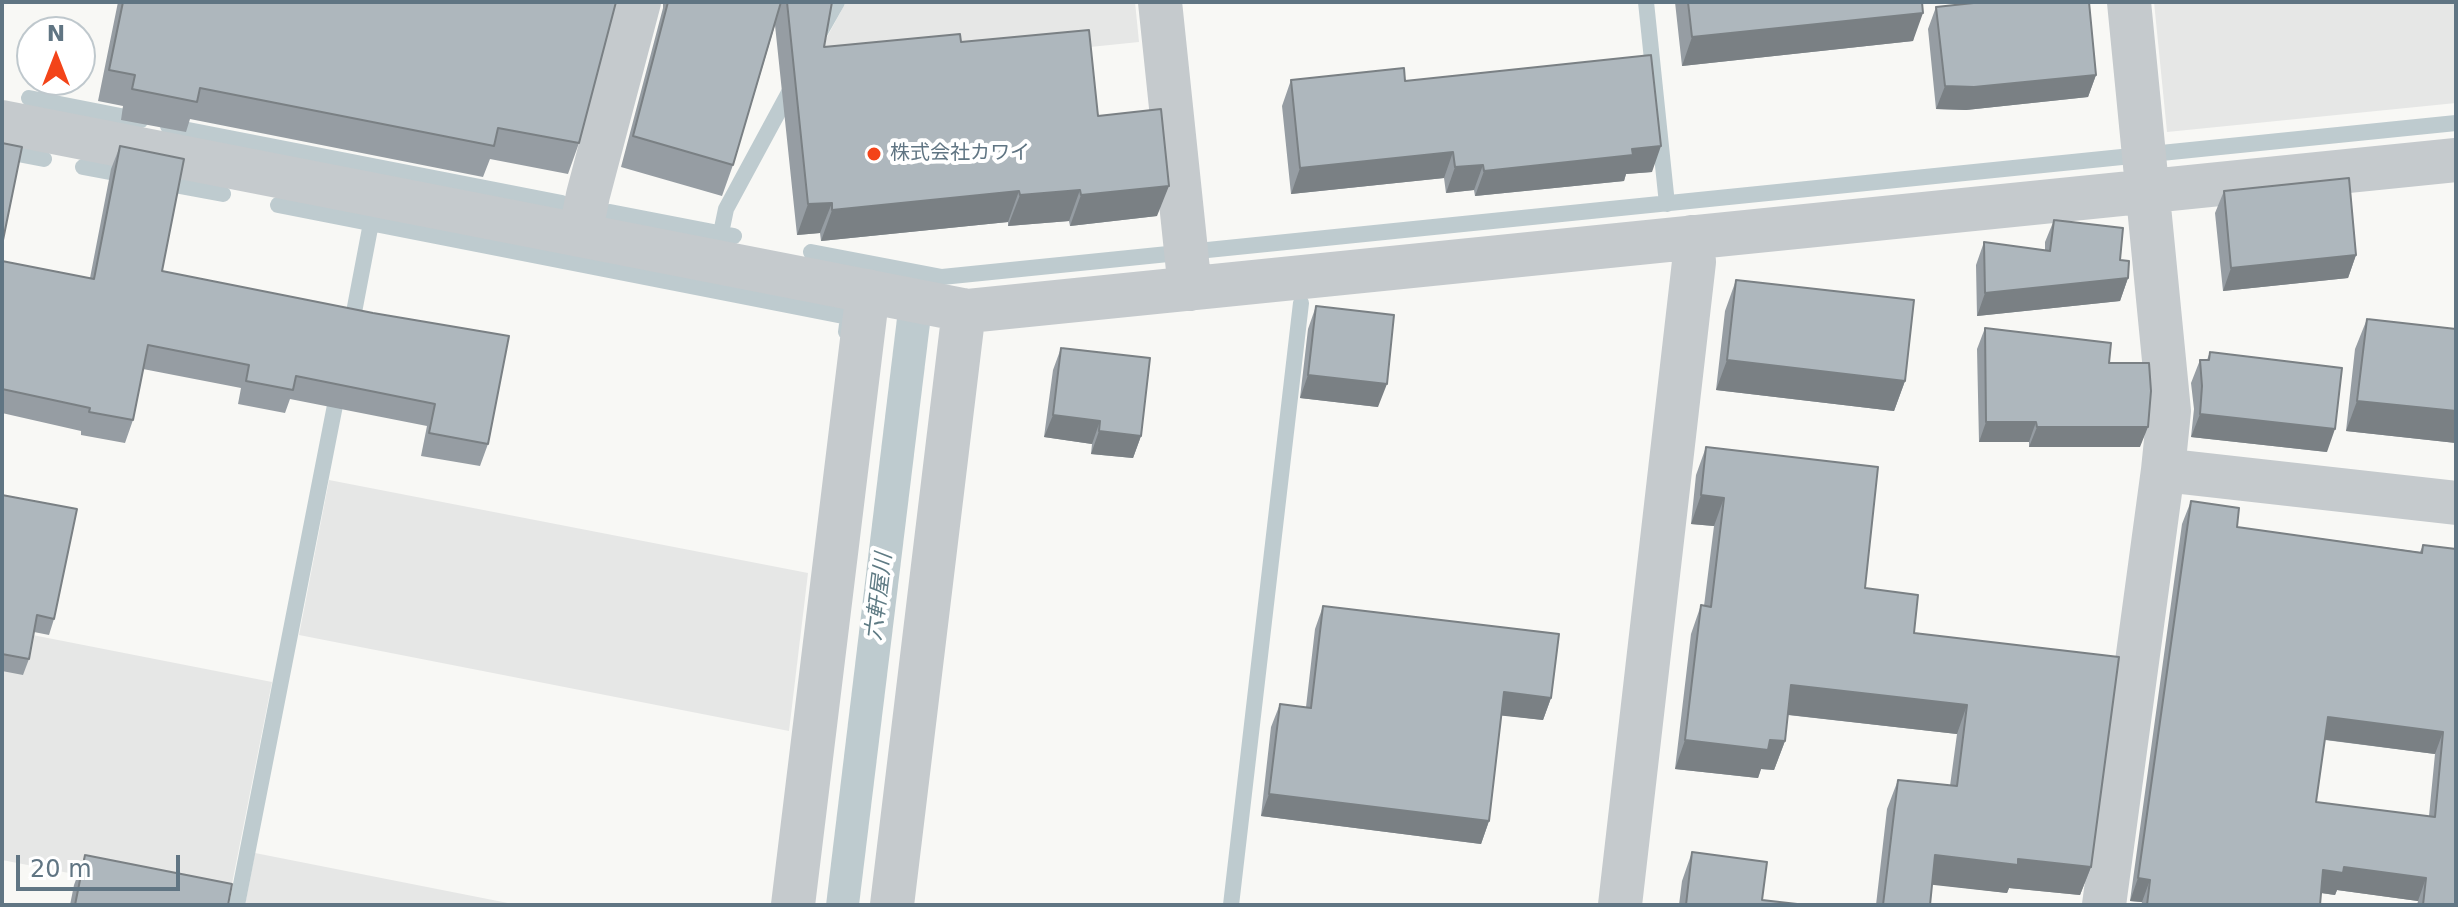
<!DOCTYPE html>
<meta charset="utf-8">
<style>
body{margin:0}
#map{position:relative;width:2458px;height:907px;overflow:hidden;background:#f8f8f5;font-family:"DejaVu Sans",sans-serif}
canvas{display:block}
.frame{position:absolute;inset:0;border:4px solid #607583;pointer-events:none}
.north{position:absolute;left:16px;top:16px;width:80px;height:80px;box-sizing:border-box;background:#fff;border:2px solid #bfc8cd;border-radius:50%;rotate:0deg;font-size:22px;font-weight:700;line-height:32px;text-align:center;color:#607583}
.north::after{content:'';display:block;margin:auto;width:28px;height:36px;background:#f34419;clip-path:polygon(50% 0,100% 100%,50% 72%,0 100%)}
.scale{position:absolute;left:16px;top:855px;width:164px;height:36px;box-sizing:border-box;border:4px solid #607583;border-top:0;padding-left:10px;font-size:24px;line-height:28px;white-space:nowrap;color:#607583;-webkit-text-stroke:6px #fff;paint-order:stroke}
</style>
<div id="map">
<canvas width="2458" height="907"></canvas>
<div class="frame"></div>
<div class="north">N</div>
<div class="scale">20 m</div>
</div>
<script>
const g = document.querySelector('canvas').getContext('2d');
g.lineJoin = 'round';
function fill(path, color) { g.fillStyle = color; g.fill(path, 'evenodd'); }
const poly = rows => new Path2D(rows.map(r => 'M' + r).join(''));
function strokePath(path, color, width, dash) { g.strokeStyle = color; g.lineWidth = width; g.lineCap = dash ? 'butt' : 'round'; g.setLineDash(dash || []); g.stroke(path); }
function drawText(font, color, halo, rows, align = 'center') {
  g.font = font + ' "DejaVu Sans","Noto Sans JP",sans-serif'; g.lineWidth = 8; g.setLineDash([]); g.textBaseline = 'middle'; g.strokeStyle = halo; g.fillStyle = color; for (const [text, x, y, turn = 0] of rows) {
    g.save(); g.translate(x, y); g.rotate((+turn || 0) * Math.PI / 180); g.textAlign = isNaN(turn) ? turn : align; if (halo) g.strokeText(text, 0, 0); g.fillText(text, 0, 0); g.restore();
  }
}
fill(poly([
 [846,2,1135,2,1139,42,806,76],
 [2154,2,2456,2,2456,103,2167,132],
 [329,480,808,573,789,731,299,635],
 [2,629,272,682,228,904,2,860],
 [255,853,518,905,245,905]
]), '#e6e7e6');
fill(poly([
 [901,285,934,291,859,905,826,905]
]), '#becbcf');
strokePath(poly([
 [1646,2,1667,204],
 [820,32,837,2],
 [29,98,141,120],
 [168,126,562,203],
 [2,151,44,159],
 [83,167,131,176],
 [158,182,223,194],
 [278,205,848,317,846,332],
 [610,212,734,236],
 [721,233,726,209,793,85],
 [811,252,942,277,2456,123],
 [351,328,371,223],
 [237,905,338,390],
 [1231,905,1301,303]
]), '#becbcf', 16);
strokePath(poly([
 [1160,2,1190,289],
 [2,122,968,311,2456,160],
 [580,235,588,195,639,2],
 [2163,470,2456,503],
 [793,905,868,291],
 [892,905,964,310],
 [1620,905,1694,262,1692,237],
 [2104,905,2163,470,2169,411,2129,2]
]), '#c5cacd', 44);
fill(poly([
 [118,2,616,2,579,143,568,174,490,159,483,177,190,119,186,132,121,120,123,106,98,101],
 [663,2,832,2,824,47,961,42,1098,116,1157,216,1070,226,1069,221,1008,226,1008,222,821,241,820,233,797,235,775,25,733,165,722,196,621,167,663,8],
 [1675,2,1922,2,1913,41,1682,66],
 [1936,7,2096,75,2088,97,1966,110,1936,109,1928,29],
 [1291,80,1405,81,1652,172,1626,174,1624,181,1475,196,1474,190,1446,193,1444,178,1291,194,1282,106],
 [120,146,162,271,373,313,488,444,480,466,421,456,427,426,290,399,285,413,238,404,241,388,143,369,133,420,125,443,81,435,81,431,2,413,2,261,90,278,111,169],
 [2224,191,2356,255,2348,278,2223,291,2215,213],
 [2054,220,2120,260,2128,278,2120,301,1977,316,1976,265,1984,242,2045,250,2045,242],
 [1736,280,1905,381,1894,411,1716,390,1725,311],
 [1316,306,1378,407,1300,398,1308,329],
 [2367,319,2456,329,2456,443,2346,431,2355,349],
 [1985,328,2109,363,2140,447,2029,447,2029,442,1979,442,1977,349],
 [1061,348,1141,436,1133,458,1091,454,1092,444,1044,437,1053,370],
 [2210,352,2327,452,2191,437,2194,409,2191,383,2200,360,2207,360],
 [1706,447,1914,633,2091,867,2080,895,2009,888,2007,893,1932,884,1930,905,1876,905,1887,809,1898,780,1950,786,1957,734,1788,715,1785,741,1774,770,1761,769,1758,778,1675,769,1691,634,1701,605,1704,606,1714,526,1691,524,1696,475],
 [2,495,54,619,49,635,34,632,29,659,23,675,2,671],
 [2191,501,2237,527,2420,552,2423,545,2456,549,2456,905,2417,905,2418,901,2337,890,2335,895,2321,893,2320,905,2141,905,2142,902,2130,901,2182,524],
 [2325,740,2435,754,2429,816,2316,802],
 [1323,606,1551,698,1543,720,1501,715,1489,821,1481,844,1261,816,1271,727,1280,704,1306,707,1315,629],
 [1692,852,1762,900,1806,905,1679,905,1682,881],
 [85,855,228,905,70,905,74,885]
]), '#969da3');
fill(poly([
 [1923,13,1913,41,1682,66,1692,37],
 [2096,75,2088,97,1966,110,1936,109,1945,86],
 [1661,146,1652,172,1626,174,1624,181,1475,196,1484,171,1632,149],
 [1453,152,1444,178,1291,194,1300,168],
 [1483,165,1474,190,1446,193,1455,167],
 [1169,186,1157,216,1070,226,1081,195],
 [1080,190,1069,221,1008,226,1020,195],
 [1019,191,1008,222,821,241,832,210],
 [832,203,820,233,797,235,808,204],
 [2356,255,2348,278,2223,291,2231,268],
 [2128,278,2120,301,1977,316,1985,293],
 [1727,360,1905,381,1894,411,1716,390],
 [1308,375,1387,384,1378,407,1300,398],
 [2357,401,2456,411,2456,443,2346,431],
 [2200,414,2335,429,2327,452,2191,437],
 [1053,415,1100,421,1092,444,1044,437],
 [1986,422,2036,422,2029,442,1979,442],
 [2037,427,2148,427,2140,447,2029,447],
 [1099,431,1141,436,1133,458,1091,454],
 [1701,495,1724,498,1714,526,1691,524],
 [1791,685,1967,705,1957,734,1781,714],
 [1504,692,1551,698,1543,720,1496,715],
 [2328,717,2443,732,2435,754,2320,739],
 [1685,740,1770,740,1785,741,1774,770,1761,769,1758,778,1675,769],
 [1269,794,1489,821,1481,844,1261,816],
 [1935,855,2018,859,2091,867,2080,895,2009,888,2007,893,1925,884],
 [2344,867,2426,878,2418,901,2337,890,2335,895,2315,892,2323,870],
 [2138,878,2150,880,2142,902,2130,901]
]), '#7a8084');
const building = poly([
 [123,2,616,2,579,143,498,128,494,146,200,88,197,102,132,89,135,75,109,70,123,2],
 [668,2,781,2,733,165,633,136,668,2],
 [787,2,832,2,824,47,960,34,961,42,1089,30,1098,116,1161,109,1169,186,1081,195,1080,190,1020,195,1019,191,832,210,832,203,808,204,787,2],
 [1688,2,1922,2,1923,13,1692,37,1688,2],
 [1983,2,2089,2,2096,75,1974,87,1945,86,1936,7,1983,2],
 [1651,55,1661,146,1632,149,1633,155,1484,171,1483,165,1455,167,1453,152,1300,168,1291,80,1404,68,1405,81,1651,55],
 [2,143,22,147,2,245,2,143],
 [120,146,184,159,162,271,373,313,509,336,488,444,429,433,435,404,296,376,293,390,246,381,249,365,148,345,133,420,89,412,90,408,2,389,2,261,94,279,120,146],
 [2349,178,2356,255,2231,268,2224,191,2349,178],
 [2054,220,2123,228,2120,260,2129,261,2128,278,1985,293,1984,242,2050,251,2054,220],
 [1736,280,1914,300,1905,381,1727,360,1736,280],
 [1316,306,1394,315,1387,384,1308,375,1316,306],
 [2367,319,2456,329,2456,411,2357,401,2367,319],
 [1985,328,2111,343,2109,363,2149,363,2151,391,2148,427,2037,427,2036,422,1986,422,1985,328],
 [1061,348,1150,358,1141,436,1099,431,1100,421,1053,415,1061,348],
 [2210,352,2342,368,2335,429,2200,414,2202,386,2200,360,2209,360,2210,352],
 [1706,447,1878,467,1865,588,1918,595,1914,633,2119,657,2091,867,2018,859,2018,865,1935,855,1930,905,1883,905,1898,780,1957,786,1967,705,1791,685,1785,741,1770,740,1768,750,1685,740,1701,605,1711,607,1724,498,1701,495,1706,447],
 [2,495,77,509,54,619,37,615,29,659,2,654,2,495],
 [2191,501,2239,508,2237,527,2422,553,2423,545,2456,549,2456,905,2423,905,2426,878,2344,867,2343,873,2323,870,2320,905,2147,905,2150,880,2138,878,2191,501],
 [2328,717,2443,732,2435,817,2316,802,2328,717],
 [1323,606,1559,634,1551,698,1504,692,1489,821,1269,794,1280,704,1311,708,1323,606],
 [1692,852,1767,862,1762,900,1806,905,1686,905,1692,852],
 [85,855,232,884,228,905,75,905,85,855]
]);
fill(building, '#aeb7bd');
strokePath(building, '#7a8084', 2);
for (const [x, y, r, color] of [
 [874,154,8,"#f34419"]
]) { const dot = new Path2D(); dot.arc(x, y, r, 0, 2 * Math.PI); g.fillStyle = color; g.fill(dot); strokePath(dot, '#fff', 3); }
drawText('20px', '#607583', '#fff', [
 ["株式会社カワイ",890,154]
], 'left');
drawText('italic 22px', '#5f7b84', '#fff', [
 ["六軒屋川",880,597,-83]
]);
</script>
